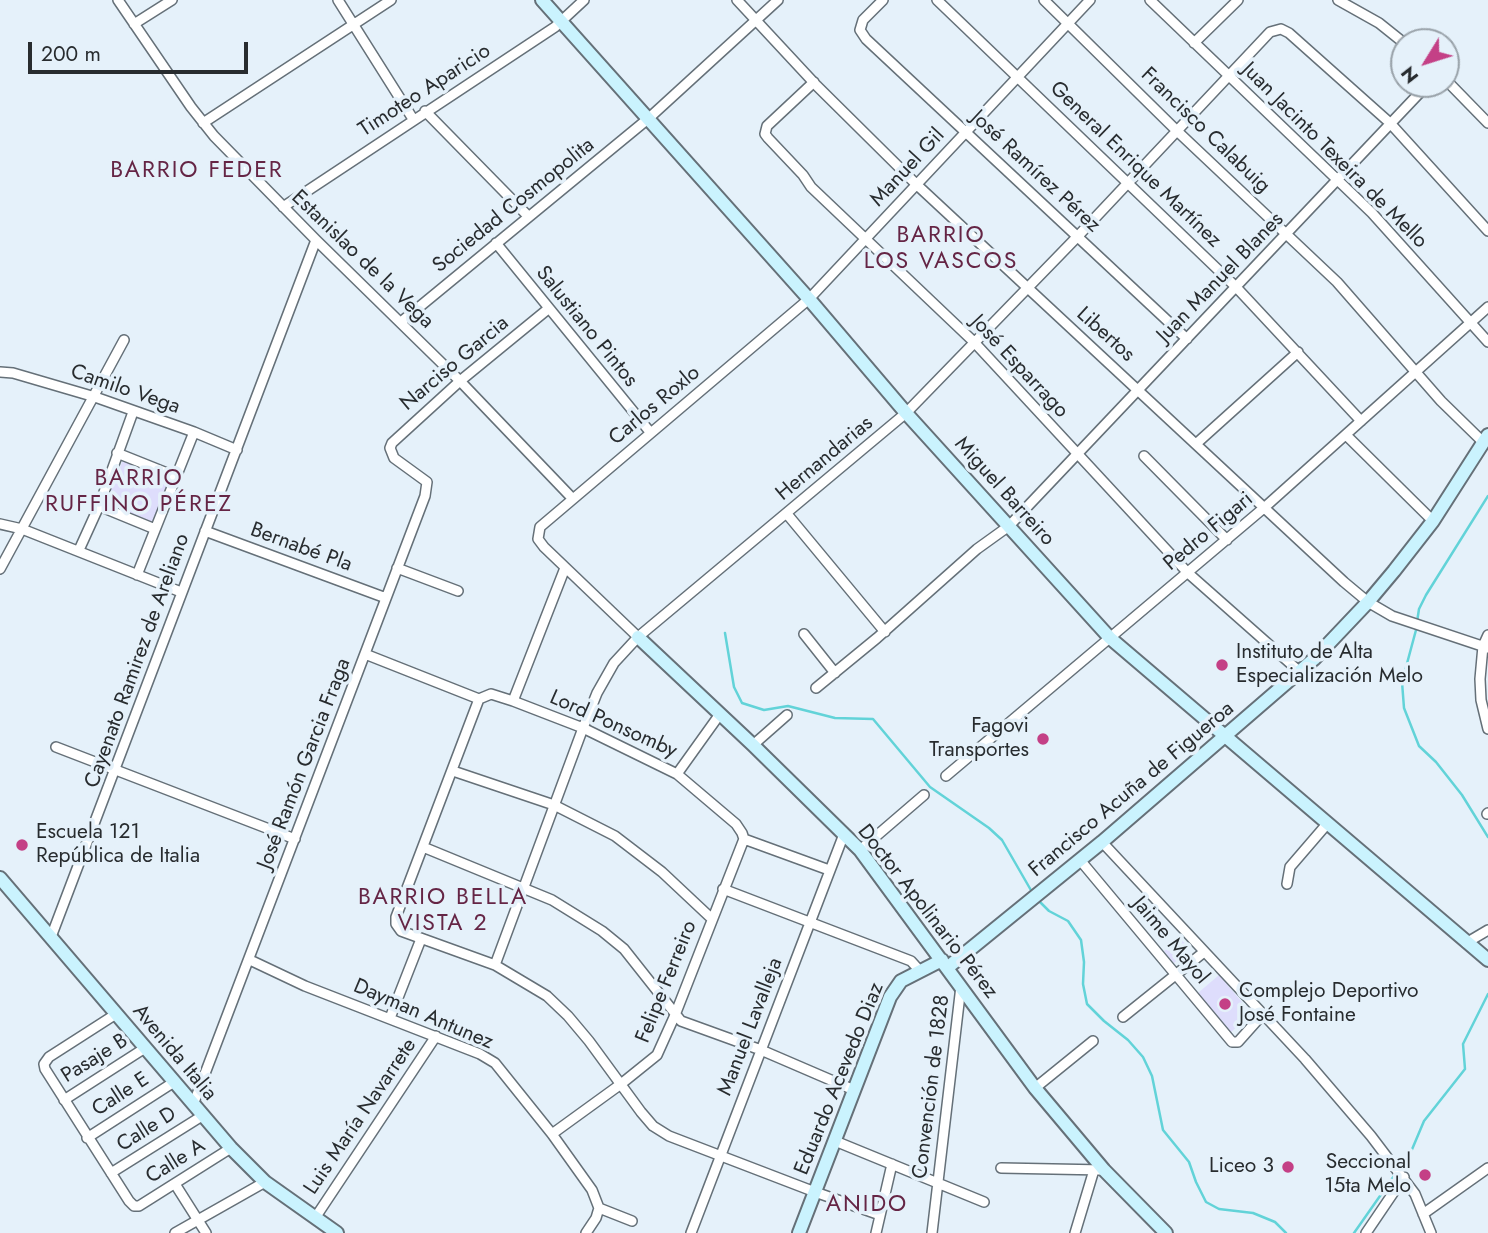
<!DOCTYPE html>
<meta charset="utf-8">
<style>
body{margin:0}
#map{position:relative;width:1488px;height:1233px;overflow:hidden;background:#e5f1fa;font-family:Jost,sans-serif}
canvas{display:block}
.north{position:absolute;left:1390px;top:28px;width:70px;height:70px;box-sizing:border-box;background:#e5f1fa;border:2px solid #99a2a9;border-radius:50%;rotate:232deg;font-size:19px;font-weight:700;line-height:28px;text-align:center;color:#282c2f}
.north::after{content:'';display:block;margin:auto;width:24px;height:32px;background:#c44086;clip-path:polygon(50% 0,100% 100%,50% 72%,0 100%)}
.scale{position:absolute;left:28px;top:42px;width:220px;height:32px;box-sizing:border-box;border:4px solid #282c2f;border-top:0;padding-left:9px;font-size:21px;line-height:24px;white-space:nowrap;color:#282c2f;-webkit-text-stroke:5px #e5f1fa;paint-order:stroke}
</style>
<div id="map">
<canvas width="1488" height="1233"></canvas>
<div class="north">N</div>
<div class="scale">200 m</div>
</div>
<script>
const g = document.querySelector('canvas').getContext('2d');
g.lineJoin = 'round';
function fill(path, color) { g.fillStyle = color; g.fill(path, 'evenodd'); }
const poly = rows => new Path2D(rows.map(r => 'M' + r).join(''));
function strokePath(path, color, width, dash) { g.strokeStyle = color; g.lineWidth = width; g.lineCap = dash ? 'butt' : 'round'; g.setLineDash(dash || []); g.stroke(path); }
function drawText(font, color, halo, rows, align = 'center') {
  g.font = font + ' Jost,sans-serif'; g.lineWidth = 7; g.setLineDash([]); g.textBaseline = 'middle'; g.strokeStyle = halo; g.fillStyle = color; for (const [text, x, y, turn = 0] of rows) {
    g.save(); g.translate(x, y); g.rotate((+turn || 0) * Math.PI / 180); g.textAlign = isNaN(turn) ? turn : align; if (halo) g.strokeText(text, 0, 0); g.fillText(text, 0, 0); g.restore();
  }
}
fill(poly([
 [123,460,171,481,153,524,106,502],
 [1180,938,1190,949,1174,963,1164,951],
 [1219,975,1252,1014,1231,1032,1198,993]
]), '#deddfc');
strokePath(poly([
 [1417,622,1419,609,1426,595,1488,496],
 [1416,630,1402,682,1404,708,1419,746,1436,762,1462,795,1488,837],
 [725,633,734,687,742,703,764,710,788,706,835,718,873,719,930,787,989,828,1002,840,1032,892],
 [1038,900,1049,911,1068,921,1081,940,1084,962,1083,984,1087,1004,1104,1021,1128,1040,1143,1057,1152,1076,1163,1130,1189,1162,1196,1182,1206,1202,1219,1209,1253,1213,1275,1222,1286,1233],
 [1405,1166,1424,1121,1465,1069,1463,1044,1488,994],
 [1354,1233,1394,1176]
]), '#62d3d8', 2.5);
const street = poly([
 [118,0,191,107,214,136,316,240,460,381,572,498],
 [338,0,413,119],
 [737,0,817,86,916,184,1344,582,1368,602,1392,616,1488,648],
 [883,0,863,20,860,30,866,39,1187,339],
 [937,0,1236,287,1361,421],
 [1044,0,1176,130,1337,282,1441,401,1483,442],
 [1150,0,1372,213,1488,342],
 [1338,0,1379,23,1404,43],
 [134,24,172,0],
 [1194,43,1238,0],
 [1446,80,1488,123],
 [814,82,767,126,765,134,768,138,803,175,811,187,974,342,1188,573,1300,672],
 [425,111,528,216],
 [203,123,391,0],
 [283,207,555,27,584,0],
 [496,243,650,432],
 [401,322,649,118,778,0],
 [0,372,13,373,95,397,194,432,237,450],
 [1346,435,1433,521],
 [1197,443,1298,352],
 [117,453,177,477],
 [1144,456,1227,540],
 [99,506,155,529],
 [787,514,885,632],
 [0,524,22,529,181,592],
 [205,531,386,598],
 [79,550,99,506,133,412],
 [397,568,458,591],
 [0,569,124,340],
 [137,575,194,432],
 [804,634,835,673],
 [1488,635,1483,646,1480,679,1481,700,1488,729],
 [638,637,544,547,538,539,540,527,809,299,1090,0],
 [365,654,479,699],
 [816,688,877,638,977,549,1009,526,1428,84],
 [479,699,396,917,396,924,401,931,495,965,547,996,568,1016,589,1041,641,1112,653,1126,669,1136,815,1192,880,1215],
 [479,699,491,694,513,701,583,728,677,774,736,824,742,833,744,839,829,870],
 [513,701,565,568],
 [753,745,787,715],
 [56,747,295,839],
 [453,771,554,805,615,836,662,872,711,918],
 [677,774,720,714],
 [946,776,1265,507,1488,307],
 [1487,814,1488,813],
 [1102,842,1305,1059,1371,1136,1415,1194,1431,1233],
 [423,847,552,900,602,931,624,949,681,1021,761,1050,854,1090],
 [860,850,924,795],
 [1080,860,1232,1042,1238,1042,1263,1014],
 [1287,884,1290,867,1327,824],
 [723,889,911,961,920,971],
 [51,937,316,240],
 [1466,943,1488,930],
 [250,960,305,986,480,1054,495,1063,552,1134,592,1190,599,1208],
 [495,965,583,728,597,693,614,663,638,637,906,413,1078,236,1270,32,1281,29,1289,33,1390,123,1488,231],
 [116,1014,49,1057,44,1064,45,1069,129,1201,134,1206,139,1206,231,1148],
 [1123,1017,1204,952],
 [390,1018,421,939],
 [1035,1088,1093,1041],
 [64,1100,145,1048],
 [193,1105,425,496,427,482,394,458,390,448,392,443,460,381,548,309],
 [552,1134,621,1084,657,1055,675,1015,744,839],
 [87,1138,174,1082],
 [835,1141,984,1202],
 [1001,1168,1104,1170],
 [111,1173,202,1116],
 [175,1184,206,1233],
 [599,1208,632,1221],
 [1423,1214,1488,1168],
 [315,1218,436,1036],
 [175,1233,265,1182],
 [586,1233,596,1218,599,1208],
 [691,1233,844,834],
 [876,1233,892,1164],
 [932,1233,961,986],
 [1075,1233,1094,1170],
 [1366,1233,1404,1177]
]);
const secondary = poly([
 [542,0,809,299,906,413,1110,638,1488,960],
 [638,637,753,745,860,850,1035,1088,1104,1170,1166,1233],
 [0,878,231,1148,265,1182,337,1233],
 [947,968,1102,842,1314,659,1368,602,1394,571,1433,521,1488,435],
 [799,1233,890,997,901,981,942,960]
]);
strokePath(street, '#657078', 12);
strokePath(secondary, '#657078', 16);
strokePath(street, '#fff', 9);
strokePath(secondary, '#caf3fe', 12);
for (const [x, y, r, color] of [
 [1222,665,7,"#c44086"],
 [1043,739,7,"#c44086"],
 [22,845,7,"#c44086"],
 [1225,1004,7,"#c44086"],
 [1288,1167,7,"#c44086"],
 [1425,1175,7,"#c44086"]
]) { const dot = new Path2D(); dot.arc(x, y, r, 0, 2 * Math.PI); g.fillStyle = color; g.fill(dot); strokePath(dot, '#e5f1fa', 2.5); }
drawText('21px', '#282c2f', '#e5f1fa', [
 ["Timoteo Aparicio",425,91,-33],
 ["Francisco Calabuig",1205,131,44],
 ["Juan Jacinto Texeira de Mello",1334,156,45],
 ["General Enrique Martínez",1135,165,44],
 ["Manuel Gil",908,168,-47],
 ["José Ramírez Pérez",1035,172,43],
 ["Sociedad Cosmopolita",514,206,-39],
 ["Estanislao de la Vega",362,260,44],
 ["Juan Manuel Blanes",1221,278,-46],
 ["Salustiano Pintos",586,327,51],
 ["Libertos",1105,335,42],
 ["Narciso Garcia",455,364,-40],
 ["José Esparrago",1019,367,47],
 ["Camilo Vega",125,390,19],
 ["Carlos Roxlo",655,406,-40],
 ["Hernandarias",825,459,-40],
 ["Miguel Barreiro",1004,492,48],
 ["Pedro Figari",1209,532,-40],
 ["Bernabé Pla",301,548,20],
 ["Cayenato Ramirez de Areliano",138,661,-70],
 ["Lord Ponsomby",613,725,24],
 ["José Ramón Garcia Fraga",305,764,-69],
 ["Francisco Acuña de Figueroa",1132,790,-40],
 ["Doctor Apolinario Pérez",927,912,52],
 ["Jaime Mayol",1170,941,50],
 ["Felipe Ferreiro",667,982,-68],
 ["Dayman Antunez",423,1015,23],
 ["Manuel Lavalleja",751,1027,-69],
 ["Avenida Italia",174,1053,50],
 ["Pasaje B",95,1059,-32],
 ["Eduardo Acevedo Diaz",840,1079,-68],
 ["Convención de 1828",932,1087,-83],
 ["Calle E",121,1095,-33],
 ["Luis María Navarrete",361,1117,-56],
 ["Calle D",147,1130,-32],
 ["Calle A",176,1162,-32]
]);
drawText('21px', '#282c2f', '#e5f1fa', [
 ["Instituto de Alta",1236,653],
 ["Especialización Melo",1236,677],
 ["Fagovi",1029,727,"right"],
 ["Transportes",1029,751,"right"],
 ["Escuela 121",36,833],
 ["República de Italia",36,857],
 ["Complejo Deportivo",1239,992],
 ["José Fontaine",1239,1016],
 ["Seccional",1411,1163,"right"],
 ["15ta Melo",1411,1187,"right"],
 ["Liceo 3",1274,1167,"right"]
], 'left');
g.letterSpacing = '2px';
drawText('23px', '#652545', '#e5f1fa', [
 ["BARRIO FEDER",197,171],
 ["BARRIO",941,236],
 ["LOS VASCOS",941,262],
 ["BARRIO",139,479],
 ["RUFFINO PÉREZ",139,505],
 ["BARRIO BELLA",443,898],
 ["VISTA 2",443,924],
 ["ANIDO",867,1205]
]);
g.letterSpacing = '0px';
</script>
